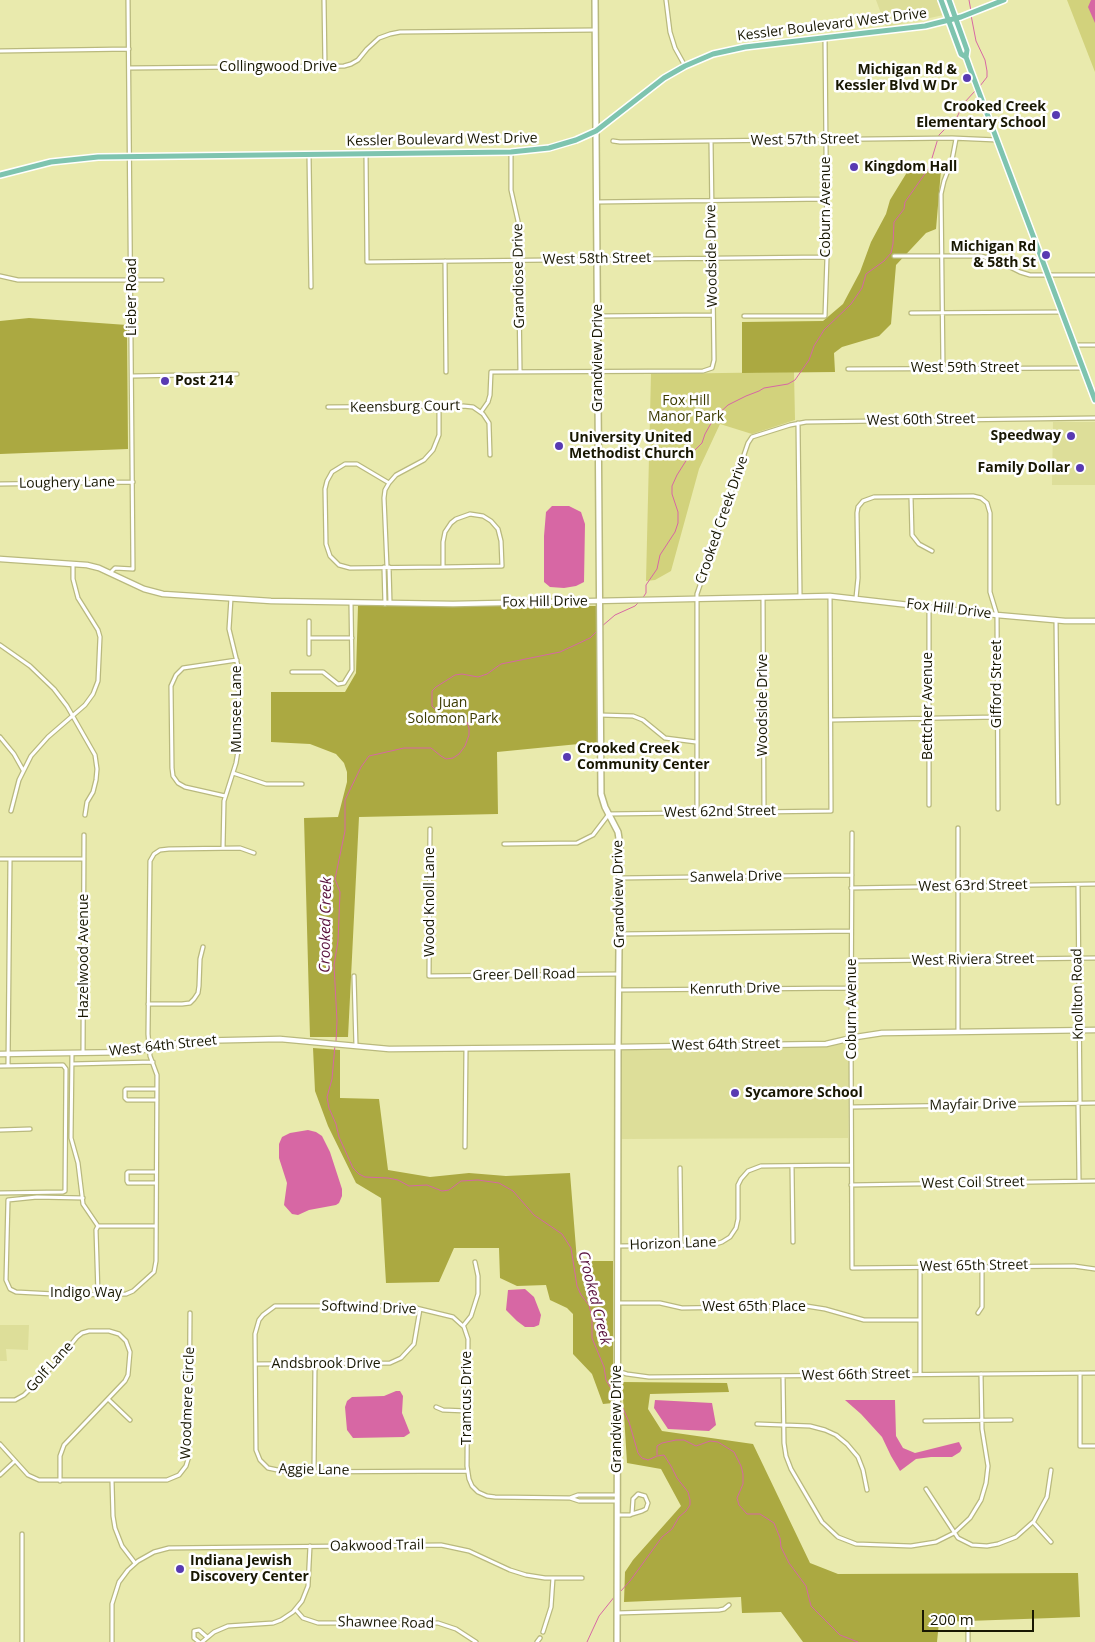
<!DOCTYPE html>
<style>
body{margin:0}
#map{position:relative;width:1095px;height:1642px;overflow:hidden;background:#e9eaad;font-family:"Open Sans",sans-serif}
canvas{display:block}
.scale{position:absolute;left:922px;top:1610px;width:112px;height:22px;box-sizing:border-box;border:2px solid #181702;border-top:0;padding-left:6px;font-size:15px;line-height:18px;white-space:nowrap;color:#181702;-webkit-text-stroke:4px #fff;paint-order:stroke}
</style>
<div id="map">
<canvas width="1095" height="1642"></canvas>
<div class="scale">200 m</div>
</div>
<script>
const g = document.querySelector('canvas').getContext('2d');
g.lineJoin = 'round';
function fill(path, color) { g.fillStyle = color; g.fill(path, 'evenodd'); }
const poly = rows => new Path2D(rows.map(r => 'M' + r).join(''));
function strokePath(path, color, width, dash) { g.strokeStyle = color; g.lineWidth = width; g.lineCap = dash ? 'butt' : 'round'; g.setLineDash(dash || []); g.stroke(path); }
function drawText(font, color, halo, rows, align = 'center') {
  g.font = font + ' "Open Sans",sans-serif'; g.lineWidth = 5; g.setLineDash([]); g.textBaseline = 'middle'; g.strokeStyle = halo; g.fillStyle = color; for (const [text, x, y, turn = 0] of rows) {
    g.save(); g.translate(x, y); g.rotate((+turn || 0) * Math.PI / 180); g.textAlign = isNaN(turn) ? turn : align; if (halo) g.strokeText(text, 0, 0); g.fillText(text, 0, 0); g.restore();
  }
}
fill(poly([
 [876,0,938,0,944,15,886,27],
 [1053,422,1095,422,1095,485,1052,485],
 [846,1043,849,1046,848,1138,622,1139,622,1049,829,1047],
 [0,1325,29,1325,28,1350,6,1349,7,1361,0,1361]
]), '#ddde99');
fill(poly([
 [1067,0,1095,0,1095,72],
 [794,372,795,420,752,434,720,424,699,469,671,571,655,580,646,581,651,374]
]), '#d2d27c');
fill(poly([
 [909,169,941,170,936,229,926,233,896,265,891,324,879,336,842,347,834,353,835,372,742,373,742,322,823,321,843,304,860,272,871,242,886,214,890,200],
 [29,318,127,325,128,449,0,454,0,321],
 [358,606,596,606,599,742,497,752,498,814,359,817,348,1037,310,1037,304,818,338,817,347,782,347,772,344,763,336,754,310,744,271,742,271,692,345,692,356,673],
 [313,1048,340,1050,340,1098,379,1099,388,1170,430,1177,469,1173,506,1176,570,1173,577,1261,613,1261,613,1403,603,1404,592,1374,573,1354,573,1314,567,1308,550,1300,546,1285,517,1286,500,1278,499,1248,454,1248,439,1282,386,1283,381,1198,356,1183,328,1126,315,1091],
 [622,1382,727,1383,729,1392,650,1394,648,1409,662,1431,753,1444,810,1563,838,1574,1078,1573,1080,1617,939,1622,937,1642,803,1642,781,1612,742,1613,741,1597,624,1602,625,1572,633,1560,681,1506,661,1469,627,1463]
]), '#aba941');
fill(poly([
 [1091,0,1095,0,1095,23,1088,7],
 [552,506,569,506,581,512,585,524,584,582,576,586,564,588,550,587,544,582,544,536,546,512],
 [308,1130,316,1132,322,1136,330,1152,342,1189,342,1196,339,1203,336,1205,309,1210,298,1215,292,1214,284,1205,287,1183,279,1158,279,1144,282,1137,290,1133],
 [525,1289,534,1297,541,1315,539,1325,534,1327,525,1327,517,1321,506,1310,508,1290],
 [396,1391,400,1391,403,1396,402,1413,410,1433,404,1437,353,1438,347,1430,345,1407,347,1401,352,1397,384,1396],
 [655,1400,712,1403,716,1425,709,1431,668,1429,654,1408],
 [895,1400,896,1436,903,1448,915,1453,959,1442,962,1448,960,1452,952,1457,931,1457,916,1459,900,1471,891,1456,882,1437,861,1414,845,1400]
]), '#d767a4');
strokePath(poly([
 [969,0,971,11],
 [971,15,976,41,985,60,987,71,987,77,980,86],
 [642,599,646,593,646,585,657,569,660,555,675,532,678,523,678,512,672,494,672,486,677,475,689,456,702,443,705,434,714,418,728,405,746,396,759,391,764,388,788,384,795,380,809,360,814,346,824,330,851,304,862,288,866,274,884,261,891,253,893,244,894,222,904,209,905,202,929,168,939,135,957,117,964,103,975,91],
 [601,627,615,615,635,606,639,602],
 [336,1041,337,1021,334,965,338,941,340,892,335,879,345,831,345,800,361,767,369,756,404,748,431,748,441,756,446,759,453,758,459,754,465,746,469,735,469,728,467,722,461,717,447,716,440,714,432,706,432,691,436,687,455,675,462,674,478,677,487,674,501,664,560,652,590,638,598,630],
 [335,1045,332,1079,327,1097,329,1108,336,1124,339,1137,353,1168,359,1174,365,1177,388,1178,398,1180,409,1186,427,1185,442,1191,449,1190,461,1181,478,1180,499,1183,513,1191,534,1215,562,1234,571,1248,577,1286,581,1295,589,1305,592,1318,592,1338,604,1367,606,1380,615,1395],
 [620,1402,629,1422,638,1453,642,1458,648,1460,657,1456,664,1455,671,1466,677,1478,688,1492,690,1500,690,1505,686,1511,679,1517,672,1529,662,1537,630,1581,620,1592],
 [657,1455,657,1446,662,1443,676,1440,684,1440,696,1446,710,1441,718,1442,734,1452,741,1466,743,1474,743,1484,737,1498,739,1505,747,1514,760,1514,774,1523,780,1538,781,1547,789,1563,806,1586,811,1606,840,1635,858,1642],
 [587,1642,599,1616,615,1596]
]), '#d767a4', 1);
const minor = poly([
 [324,0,325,66],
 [666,0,670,32,675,48,685,66],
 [0,51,129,49],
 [129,68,344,66,351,64,358,60,367,49,379,38,390,34,400,32,595,30],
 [613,141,620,142,952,138,997,140],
 [511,152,511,190,518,221,520,371],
 [366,154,367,262,827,257],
 [309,155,311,287],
 [597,202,826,199],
 [894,256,981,256,998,261,1020,272,1030,275,1095,275],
 [445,261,446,372],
 [0,276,18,280,162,280],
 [911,313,1062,312],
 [598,316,713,315],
 [744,316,825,316,827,257,825,38],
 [1075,345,1095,345],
 [943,368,941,194,944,181,952,160,956,139],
 [848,369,1082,368],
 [133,376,237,374],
 [328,407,463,406,473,407,483,414,489,423,490,455],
 [481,412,488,402,490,395,491,372,703,371,712,368,714,360,711,141],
 [798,423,800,596],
 [389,483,357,464,345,464,332,472,327,481,325,489,326,544,330,556,339,565,350,568,443,567],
 [0,484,133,482],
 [911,497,912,535,919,544,932,551],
 [470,514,483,516,491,521,498,529,501,541,502,566,443,567,443,542,445,532,451,523,456,519,470,514],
 [384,567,385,604],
 [387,567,384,498,385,490,389,483,396,475,424,460,433,450,439,435,439,406],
 [389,567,390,603],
 [110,573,115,568,133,569,128,0],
 [763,597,764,812],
 [856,598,858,578,857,513,858,507,863,501,874,497,973,496,981,498,987,503,990,513,990,592,997,615,998,809],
 [929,607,929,805],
 [1056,620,1058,803],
 [309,621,309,654],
 [309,638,352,638],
 [0,645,30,666,54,689,67,706,95,755,97,769,96,780,93,792,87,802,85,815],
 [292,672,323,672,338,684,344,683,352,670,351,603],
 [600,715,633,716,643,720,665,738,696,742],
 [831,720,997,717],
 [0,737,14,754,23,770],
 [233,773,266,784,302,784],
 [225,796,185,787,178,783,173,776,172,768,171,686,176,675,183,668,237,660],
 [11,811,19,780,31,756,48,737,85,705,93,694,98,681,100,637,98,630,78,598,73,579,73,564],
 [697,812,697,594,748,443,752,437,790,425,806,422,1095,418],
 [958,828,958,1032],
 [430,829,429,976,619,974],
 [852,833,851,1038,852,1268,1074,1266,1095,1269],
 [504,844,577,843,593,835,609,814,831,811,830,596],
 [223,848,224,801,236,763,239,745,238,666,229,629,231,598],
 [0,859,84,859],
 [620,878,852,875],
 [1078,885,1080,1103],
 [851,888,1095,884],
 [620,934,851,931],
 [851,961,1095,958],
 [354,976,356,1046],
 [619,990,851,988],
 [148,1004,182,1004,190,1003,194,999,198,993,199,986,200,959,203,947],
 [72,1053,71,1138,78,1163,83,1204,98,1226],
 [83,1053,84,835],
 [72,1064,153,1062],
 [0,1066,63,1065,66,1069,65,1191,63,1192,0,1193],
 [8,1066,10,859],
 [157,1089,126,1089,125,1090,125,1098,127,1100,157,1100],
 [1078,1103,1079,1181],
 [852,1107,1095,1103],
 [0,1130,30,1129],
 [465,1147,466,1049],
 [792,1166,793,1242],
 [680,1168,681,1245],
 [156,1172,128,1172,127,1173,127,1181,128,1183,156,1183],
 [851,1185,1095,1181],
 [83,1198,37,1197,8,1200,6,1280,10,1289,16,1292,73,1295,126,1294,133,1291,154,1272,156,1261,157,1075,150,1056,148,1034,150,861,154,854,160,850,169,849,240,848,254,853],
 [98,1226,96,1230,98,1294],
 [98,1226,156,1226],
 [618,1246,713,1245,722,1242,730,1237,736,1228,738,1219,738,1185,741,1179,748,1171,761,1166,851,1165],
 [618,1303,660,1303,682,1308,806,1306,825,1309,864,1320,920,1320],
 [978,1313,982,1307,982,1266],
 [463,1326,471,1316,478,1294,478,1276,475,1262],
 [256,1364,390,1363,401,1358,414,1344,420,1309],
 [617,1371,627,1374,649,1377,1095,1373],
 [1080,1373,1080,1446,1095,1446],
 [920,1374,920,1267],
 [783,1376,784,1443,786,1456,791,1469,822,1522,838,1537,856,1544,911,1546,936,1542,954,1533,970,1518,981,1500,986,1483,988,1466,982,1429,981,1374],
 [108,1399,130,1420],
 [0,1400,15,1400,24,1395,56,1363,77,1337,82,1333,89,1331,109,1331,119,1334,126,1341,130,1352,128,1375,125,1381,64,1445,60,1456,60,1481],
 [436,1407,443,1410,467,1411],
 [925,1421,1011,1420],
 [757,1424,810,1426,825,1430,836,1435,847,1444,858,1457,863,1470,867,1490],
 [0,1444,28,1475,39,1480,167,1480,179,1475,186,1466,189,1456,190,1313],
 [314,1471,315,1365],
 [467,1471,287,1472,268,1468,260,1460,256,1450,255,1334,259,1320,263,1315,275,1306,400,1306,416,1308,453,1317,464,1327,468,1339,467,1466,469,1479,472,1486,478,1492,487,1496,495,1497,570,1498,578,1495,616,1495],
 [0,1475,15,1461],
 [112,1481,113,1516,115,1528,122,1546,135,1563],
 [926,1489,958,1538,972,1545,987,1546,998,1544,1016,1537,1034,1521,1047,1497,1051,1470],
 [570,1498,579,1501,616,1501],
 [617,1515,630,1515,632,1514,642,1511,646,1509,648,1503,645,1496,638,1494,633,1499,632,1514],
 [1033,1522,1051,1542],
 [296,1610,303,1618,318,1623,438,1623,456,1629,476,1642],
 [617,1613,719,1610,724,1609,729,1605],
 [968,1624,968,1642],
 [543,1632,551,1607,553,1578],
 [22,1642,22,1534],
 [112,1642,112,1604,119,1582,128,1570,138,1561,154,1552,169,1548,441,1545,469,1551,510,1570,526,1575,545,1578,582,1578],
 [199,1642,194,1638,194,1631,199,1630,207,1637],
 [202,1642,214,1632,228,1626,273,1623,281,1620,293,1612,302,1601,308,1586,310,1546],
 [537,1642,540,1638]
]);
const tertiary = poly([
 [0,559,87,565,99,568,144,589,163,594,271,601,453,604,830,596,997,615,1065,621,1095,621],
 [0,1054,133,1052,188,1041,280,1039,389,1049,619,1047,826,1044,856,1037,882,1033,1095,1030]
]);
const secondary = poly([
 [595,0,601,794,605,807,618,832,620,845,618,1051,617,1642]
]);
const primary = poly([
 [941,0,961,54,966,57],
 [949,0,967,50,966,57,971,71,1095,400],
 [0,175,51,162,98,157,511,152,549,148,576,140,596,131,664,78,685,66,713,54,745,47,925,26,961,17,1004,0]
]);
strokePath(minor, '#b9b97e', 5.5);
strokePath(tertiary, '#b9b97e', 7);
strokePath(secondary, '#b9b97e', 8);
strokePath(primary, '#fff', 8);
strokePath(minor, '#fff', 3);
strokePath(tertiary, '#fff', 4.5);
strokePath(secondary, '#fff', 5);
strokePath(primary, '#7ec4af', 5);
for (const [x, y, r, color] of [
 [967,78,5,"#583ab2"],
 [1056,115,5,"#583ab2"],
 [854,167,5,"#583ab2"],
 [1046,255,5,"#583ab2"],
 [165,381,5,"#583ab2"],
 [1071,436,5,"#583ab2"],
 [559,446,5,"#583ab2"],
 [1080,468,5,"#583ab2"],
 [567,757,5,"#583ab2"],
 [735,1093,5,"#583ab2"],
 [180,1569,5,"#583ab2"]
]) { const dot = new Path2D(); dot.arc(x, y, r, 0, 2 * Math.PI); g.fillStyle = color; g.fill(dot); strokePath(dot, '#fff', 2); }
drawText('14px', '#181702', '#fff', [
 ["Kessler Boulevard West Drive",832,25,-7],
 ["Collingwood Drive",278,67],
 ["Kessler Boulevard West Drive",442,140,-1],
 ["West 57th Street",805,140,-1],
 ["Coburn Avenue",826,207,-90],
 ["Woodside Drive",712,256,-91],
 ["West 58th Street",597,259,-1],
 ["Grandiose Drive",519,276,-91],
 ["Lieber Road",132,297,-90],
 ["Grandview Drive",598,358,-90],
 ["West 59th Street",965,368],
 ["Keensburg Court",405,407,-1],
 ["West 60th Street",921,420,-1],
 ["Loughery Lane",67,483,-1],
 ["Crooked Creek Drive",722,520,-71],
 ["Fox Hill Drive",545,602,-1],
 ["Fox Hill Drive",949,609,7],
 ["Gifford Street",997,684,-90],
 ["Woodside Drive",763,705,-90],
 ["Bettcher Avenue",928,706,-90],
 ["Munsee Lane",237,709,-90],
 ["West 62nd Street",720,812,-1],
 ["Sanwela Drive",736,877,-1],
 ["West 63rd Street",973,886,-1],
 ["Grandview Drive",619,894,-91],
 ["Wood Knoll Lane",430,902,-90],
 ["Hazelwood Avenue",84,956,-90],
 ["West Riviera Street",973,960,-1],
 ["Greer Dell Road",524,975,-1],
 ["Kenruth Drive",735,989,-1],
 ["Knollton Road",1078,994,-91],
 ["Coburn Avenue",852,1009,-90],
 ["West 64th Street",726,1045,-1],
 ["West 64th Street",163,1046,-6],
 ["Mayfair Drive",973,1105,-1],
 ["West Coil Street",973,1183,-1],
 ["Horizon Lane",673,1244,-2],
 ["West 65th Street",974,1266,-1],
 ["Indigo Way",86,1293],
 ["West 65th Place",754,1307],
 ["Softwind Drive",369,1308,2],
 ["Andsbrook Drive",326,1364],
 ["Golf Lane",50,1367,-48],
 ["West 66th Street",856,1375,-1],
 ["Tramcus Drive",467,1398,-90],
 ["Woodmere Circle",188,1403,-88],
 ["Grandview Drive",617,1419,-90],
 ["Aggie Lane",314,1470,1],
 ["Oakwood Trail",377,1546,-1],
 ["Shawnee Road",386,1623,1]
]);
drawText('bold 14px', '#181702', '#fff', [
 ["Michigan Rd &",957,70,"right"],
 ["Kessler Blvd W Dr",957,86,"right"],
 ["Crooked Creek",1046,107,"right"],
 ["Elementary School",1046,123,"right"],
 ["Kingdom Hall",864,167],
 ["Michigan Rd",1036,247,"right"],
 ["& 58th St",1036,263,"right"],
 ["Post 214",175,381],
 ["Speedway",1061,436,"right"],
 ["University United",569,438],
 ["Methodist Church",569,454],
 ["Family Dollar",1070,468,"right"],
 ["Crooked Creek",577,749],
 ["Community Center",577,765],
 ["Sycamore School",745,1093],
 ["Indiana Jewish",190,1561],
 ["Discovery Center",190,1577]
], 'left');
drawText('14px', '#3c3b00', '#fff', [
 ["Fox Hill",686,401],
 ["Manor Park",686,417],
 ["Juan",453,703],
 ["Solomon Park",453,719]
]);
drawText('italic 15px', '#58113c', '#fff', [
 ["Crooked Creek",326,925,-89],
 ["Crooked Creek",594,1298,76]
]);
</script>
